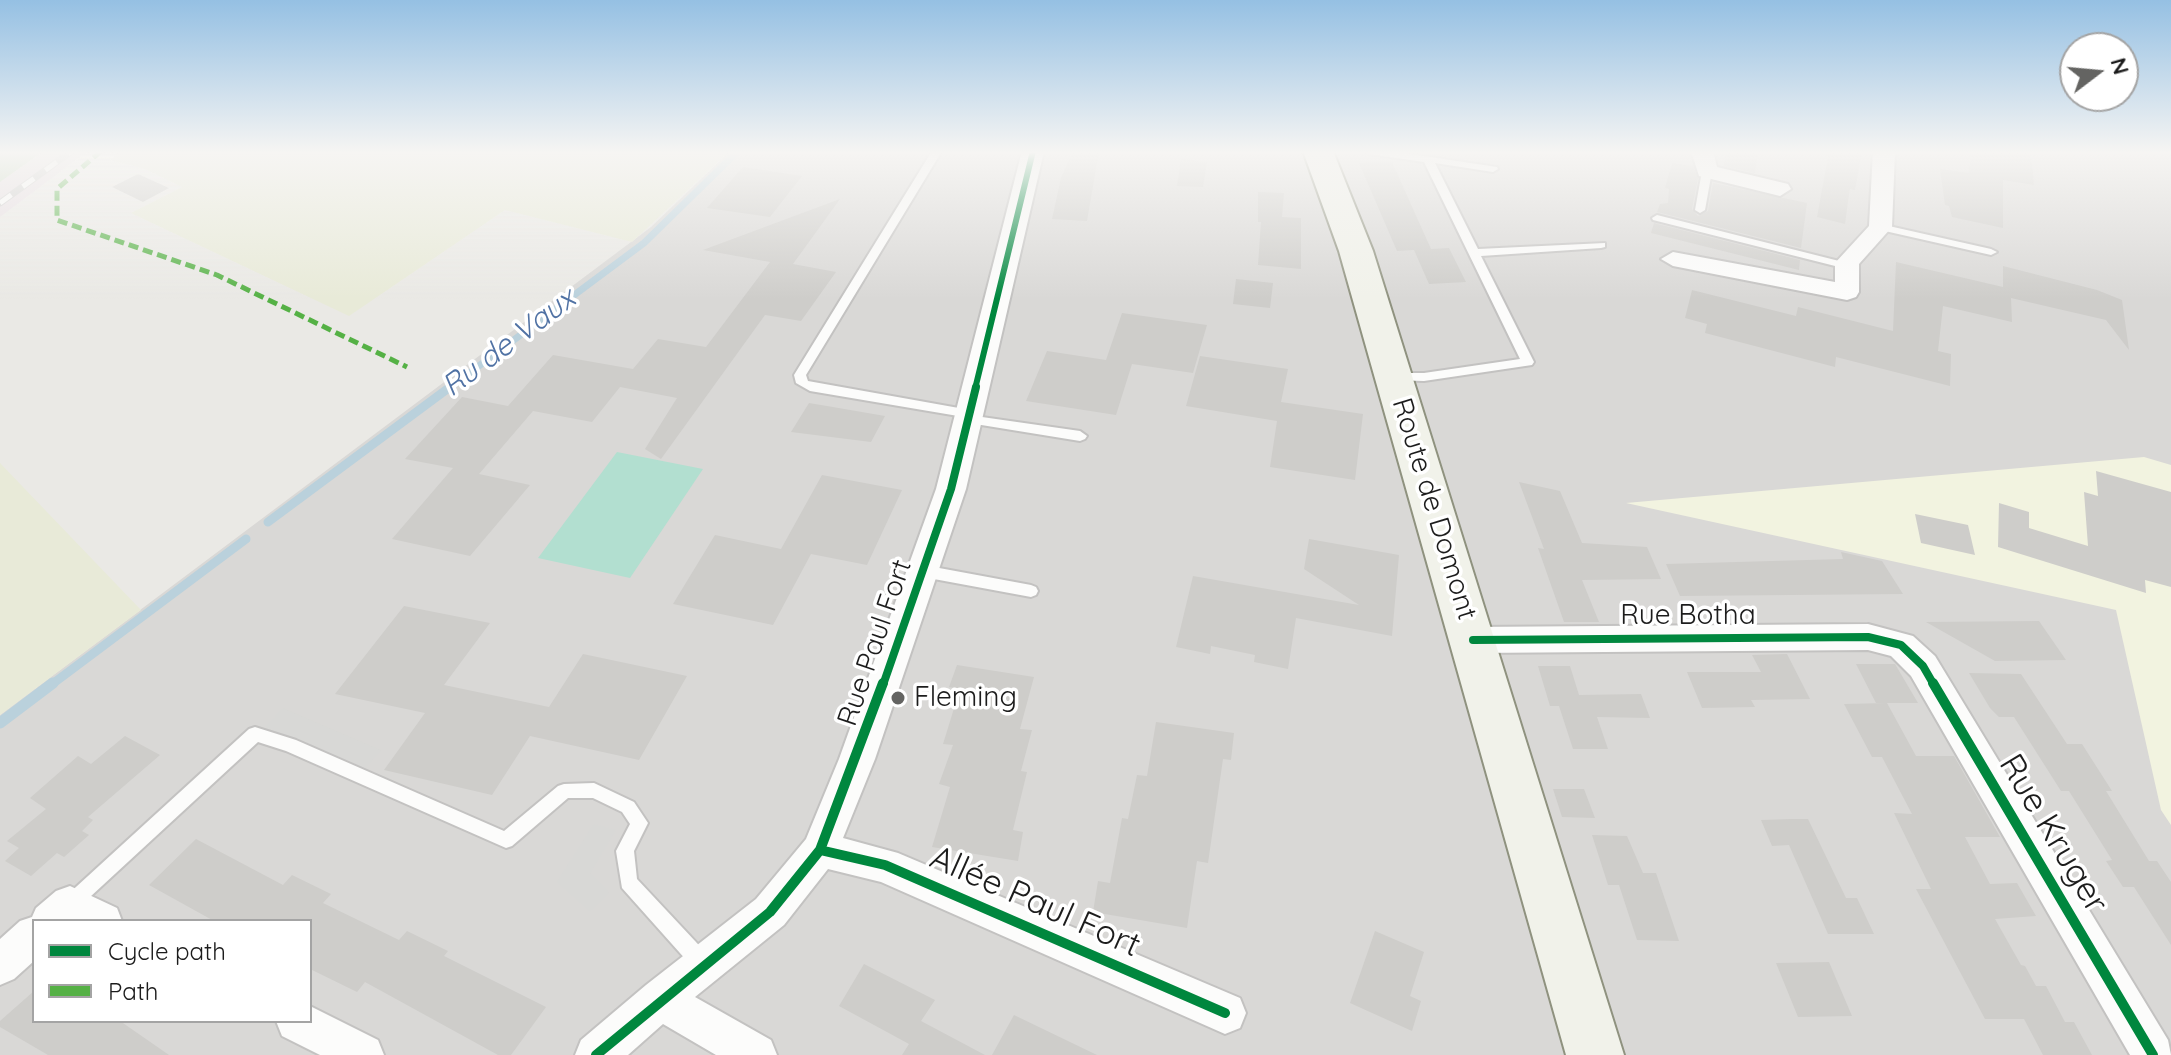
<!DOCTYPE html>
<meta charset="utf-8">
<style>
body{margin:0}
#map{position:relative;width:2171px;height:1055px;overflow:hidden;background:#eae9e5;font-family:Quicksand,sans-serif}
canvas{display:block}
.legend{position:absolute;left:32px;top:919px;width:280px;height:104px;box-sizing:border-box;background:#fff;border:2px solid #a4a4a4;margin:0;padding:10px 14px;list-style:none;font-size:24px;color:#1c1c1c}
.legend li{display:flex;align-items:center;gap:16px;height:40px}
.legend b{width:40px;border:2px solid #a4a4a4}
.north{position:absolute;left:2059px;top:32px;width:80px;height:80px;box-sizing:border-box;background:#fff;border:2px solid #a4a4a4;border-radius:50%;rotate:74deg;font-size:22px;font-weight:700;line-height:32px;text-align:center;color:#1c1c1c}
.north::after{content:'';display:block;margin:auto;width:28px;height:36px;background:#646462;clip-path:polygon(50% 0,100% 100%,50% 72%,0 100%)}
</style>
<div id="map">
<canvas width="2171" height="1055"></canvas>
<ul class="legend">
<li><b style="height:10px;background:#00873e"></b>Cycle path</li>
<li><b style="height:10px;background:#55b145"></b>Path</li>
</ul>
<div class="north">N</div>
</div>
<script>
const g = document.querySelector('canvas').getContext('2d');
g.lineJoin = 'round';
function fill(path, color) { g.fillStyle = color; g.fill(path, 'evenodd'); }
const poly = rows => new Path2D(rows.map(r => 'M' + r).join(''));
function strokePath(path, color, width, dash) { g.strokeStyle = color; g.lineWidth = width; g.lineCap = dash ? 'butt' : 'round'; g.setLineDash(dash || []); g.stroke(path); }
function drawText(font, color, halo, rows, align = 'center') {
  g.font = font + ' Quicksand,sans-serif'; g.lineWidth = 7; g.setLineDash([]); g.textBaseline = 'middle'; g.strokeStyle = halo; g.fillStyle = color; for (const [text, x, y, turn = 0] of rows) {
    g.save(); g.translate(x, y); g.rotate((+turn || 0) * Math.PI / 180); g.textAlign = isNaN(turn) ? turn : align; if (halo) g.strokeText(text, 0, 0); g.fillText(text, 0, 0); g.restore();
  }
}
fill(poly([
 [730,151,2171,151,2171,1055,0,1055,0,715,651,227],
 [34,921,310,921,310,1021,34,1021]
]), '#d9d8d6');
fill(poly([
 [44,151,88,151,0,217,0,182]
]), '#e7dde2');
fill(poly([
 [2144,457,2171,465,2171,825,2161,810,2116,610,1626,503]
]), '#f2f3e0');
fill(poly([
 [283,708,381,750,363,770,266,727],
 [594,824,616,830,590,873,609,893,590,911,557,882]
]), '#d8d8d6');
fill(poly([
 [121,151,730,151,632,242,505,210,349,316,131,213,182,187,145,169,110,160],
 [0,463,141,610,0,715]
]), '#e8ead8');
fill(poly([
 [0,151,44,151,0,182]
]), '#c3d7bc');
fill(poly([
 [617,452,703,469,630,578,538,558]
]), '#b2dfd0');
strokePath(poly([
 [448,389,644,243,738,151]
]), '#bad1dc', 7);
strokePath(poly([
 [268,522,450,387],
 [51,685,246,539]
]), '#bad1dc', 9);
strokePath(poly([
 [0,723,53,683]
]), '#bad1dc', 11);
fill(poly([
 [1073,151,1099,151,1087,221,1052,219,1061,178],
 [1726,151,1758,151,1755,173,1724,166],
 [1829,151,1862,151,1855,190,1850,189,1849,194,1845,224,1817,217],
 [1971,151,2027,151,2031,155,2034,185,2003,180,2003,228,1952,217,1949,206,1945,205,1940,169,1969,173],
 [1181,159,1207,162,1203,187,1177,186],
 [1392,162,1431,249,1449,248,1466,282,1429,284,1414,250,1397,251,1359,163],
 [1672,163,1693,166,1698,178,1692,209,1698,216,1708,211,1713,183,1807,203,1801,248,1657,212,1660,204,1668,203,1669,189,1665,188],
 [743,167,802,176,770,217,707,208],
 [138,174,169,188,143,202,112,187],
 [1258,192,1284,193,1282,217,1301,218,1301,269,1258,265,1261,222,1258,222],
 [840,199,793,264,836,272,801,321,765,315,661,459,645,449,677,398,620,387,592,422,533,411,479,474,530,485,470,556,392,539,453,468,405,459,462,397,508,406,553,355,633,369,658,339,706,347,770,262,703,250],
 [1654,223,1800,260,1799,270,1651,233],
 [1896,262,2003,287,2003,266,2097,290,2122,300,2129,350,2106,320,2054,308,2011,298,2012,322,1943,306,1938,351,1951,354,1950,386,1836,357,1835,367,1705,333,1707,324,1685,318,1692,290,1796,316,1798,307,1893,331],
 [1236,279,1273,283,1270,308,1233,304],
 [1122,313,1207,325,1193,373,1132,364,1116,415,1026,401,1047,351,1106,360],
 [1200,356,1288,369,1281,402,1363,414,1355,480,1270,467,1277,421,1186,406],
 [809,403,827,406,885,416,871,442,791,432],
 [2096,471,2171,492,2171,587,2145,580,2146,593,1998,547,1999,503,2029,512,2029,528,2088,546,2084,492,2098,496],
 [822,475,902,490,867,565,811,554,773,625,673,604,715,535,781,549],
 [1519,482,1560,491,1582,543,1647,547,1661,579,1582,580,1599,622,1564,622,1538,548,1544,549],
 [1915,514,1968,525,1975,555,1921,543],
 [1309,539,1399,555,1392,636,1296,618,1288,669,1254,662,1255,655,1211,646,1210,654,1176,647,1193,576,1359,605,1304,569],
 [1841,552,1882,561,1903,594,1680,596,1666,564,1843,559],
 [404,606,490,623,444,685,549,707,583,654,687,676,639,760,530,736,492,795,384,770,425,713,335,694],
 [2039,621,2066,660,1995,661,1926,622],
 [1787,654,1810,699,1751,700,1755,707,1702,708,1687,672,1761,672,1752,655],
 [1856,664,1895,664,1918,703,1876,703],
 [957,665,1034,677,1020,729,1032,730,1021,771,1027,772,1013,830,1023,832,1018,861,932,847,950,787,939,784,953,745,943,744,960,689,949,687],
 [1538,666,1570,666,1579,695,1641,694,1650,718,1597,717,1608,749,1573,749,1559,706,1550,706],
 [1969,673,2021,674,2067,744,2082,744,2112,791,2106,791,2149,861,2157,861,2171,882,2171,945,2134,887,2123,887,2106,861,2112,860,2069,791,2061,791,2014,717,1999,717,1990,708],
 [1887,703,1916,756,1954,756,2000,837,1965,837,1990,884,2017,883,2036,916,1995,919,2021,965,2025,966,2036,986,2046,986,2065,1022,2074,1022,2092,1055,2043,1055,2024,1019,1985,1019,1916,889,1931,889,1894,813,1912,814,1882,757,1872,757,1844,704],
 [1156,722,1234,733,1231,760,1223,759,1208,863,1197,861,1187,928,1093,912,1098,881,1110,883,1122,818,1128,819,1137,775,1147,776],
 [125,736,160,755,88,817,93,820,82,831,89,835,64,857,57,853,31,876,5,861,19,848,7,841,46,809,30,798,78,756,91,764],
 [1553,789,1584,789,1595,818,1562,817],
 [1792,819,1808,819,1846,898,1857,898,1874,934,1828,934,1789,845,1772,846,1761,820],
 [1592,835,1627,836,1643,873,1656,873,1679,941,1637,940,1619,885,1608,885],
 [196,839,283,885,292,875,331,894,323,903,399,940,407,931,448,951,444,956,546,1007,511,1055,498,1055,365,982,357,992,310,969,310,921,214,921,149,885],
 [1375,931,1424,952,1410,996,1421,1001,1412,1031,1350,1003],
 [1829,962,1852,1016,1798,1017,1776,963],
 [864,964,935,1000,921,1021,985,1055,902,1055,909,1044,839,1006],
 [34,991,34,1021,120,1021,169,1055,48,1055,0,1027,0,1021],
 [1014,1015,1097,1055,992,1055]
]), '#cecdca');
const service = poly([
 [932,151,942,151,806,375,808,381,970,410,975,411,975,416,1080,431,1087,436,1085,439,1080,441,969,423,964,422,964,417,810,391,796,383,794,375,932,151],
 [1364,151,1390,151,1497,167,1498,169,1493,172,1435,163,1478,249,1605,243,1605,247,1601,248,1481,256,1534,362,1532,365,1424,381,1391,380,1389,377,1391,374,1395,373,1424,373,1520,359,1424,162,1369,154,1364,151],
 [1707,168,1712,171,1705,210,1700,213,1695,210,1702,171,1707,168],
 [1657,215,1851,264,1853,266,1847,269,1653,220,1652,218,1657,215],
 [1880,224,1991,249,1997,252,1991,255,1876,229,1875,227,1880,224],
 [923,565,1031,585,1036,587,1038,591,1036,595,1031,597,923,577,918,575,916,571,918,567,923,565],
 [255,727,296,740,504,831,558,786,564,784,594,783,634,802,648,823,634,851,637,879,710,957,712,964,710,971,703,973,696,971,622,888,616,851,630,824,622,812,593,798,568,798,512,846,506,848,286,751,258,742,77,909,71,912,65,909,62,903,65,897,249,729,255,727]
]);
const minor = poly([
 [1022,151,1044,151,966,489,875,759,843,838,898,853,1240,998,1246,1013,1240,1028,1225,1034,881,882,828,869,784,925,695,997,771,1040,777,1055,716,1055,663,1024,628,1055,575,1055,581,1040,646,985,756,899,806,839,839,759,936,489,1022,151],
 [1691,151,1713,151,1717,167,1788,184,1791,189,1780,196,1699,176,1691,151],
 [1873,151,1895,151,1892,227,1859,264,1859,292,1856,297,1847,300,1673,266,1661,259,1673,252,1835,282,1835,263,1869,226,1873,151],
 [1868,624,1913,636,1935,656,2168,1040,2171,1055,2130,1055,1911,676,1891,656,1868,650,1473,653,1461,649,1457,640,1461,631,1473,627,1868,624],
 [70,886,117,908,122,921,34,921,34,961,14,979,0,985,0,939,20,921,32,917,36,908,56,891,70,886],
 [310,1006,378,1040,384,1055,320,1055,282,1036,276,1021,310,1021,310,1006]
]);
const secondary = poly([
 [1303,151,1333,151,1373,251,1624,1055,1566,1055,1339,251,1303,151]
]);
strokePath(service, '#c3c2c1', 4);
strokePath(minor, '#c3c2c1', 4);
strokePath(secondary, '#8f927f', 4);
fill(service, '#fcfcfb');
fill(minor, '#fcfcfb');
fill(secondary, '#f1f2ea');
const rail = poly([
 [0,203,72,151]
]);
strokePath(rail, '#c9c9c8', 7);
strokePath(rail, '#fff', 5, [14]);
strokePath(poly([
 [101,151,57,189,57,220,217,275,407,367]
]), '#55b145', 5, [10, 5]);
strokePath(poly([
 [975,389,1033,151]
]), '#00873e', 6);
strokePath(poly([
 [1473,640,1868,637,1901,645,1923,666,1934,685],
 [883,685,951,489,976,387]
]), '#00873e', 8);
strokePath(poly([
 [1933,683,2153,1055],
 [820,850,885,865,1225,1013],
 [596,1055,770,912,820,850,883,683]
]), '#00873e', 10);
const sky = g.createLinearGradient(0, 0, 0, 299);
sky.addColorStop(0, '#95c0e3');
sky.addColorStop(0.51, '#f6f5f3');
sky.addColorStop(1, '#f6f5f300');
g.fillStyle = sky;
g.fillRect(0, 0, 2171, 299);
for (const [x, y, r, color] of [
 [898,698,8,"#646462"]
]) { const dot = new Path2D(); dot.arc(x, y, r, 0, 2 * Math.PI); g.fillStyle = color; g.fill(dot); strokePath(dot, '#fff', 3); }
drawText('28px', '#1c1c1c', '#fff', [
 ["Route de Domont",1434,509,73],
 ["Rue Botha",1688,616],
 ["Rue Paul Fort",875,643,-71]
]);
drawText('28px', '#1c1c1c', '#fff', [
 ["Fleming",914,698]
], 'left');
drawText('italic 30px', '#5072a4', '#fff', [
 ["Ru de Vaux",509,343,-37]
]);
drawText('34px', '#1c1c1c', '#fff', [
 ["Rue Kruger",2053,834,59],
 ["Allée Paul Fort",1035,902,24]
]);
</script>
